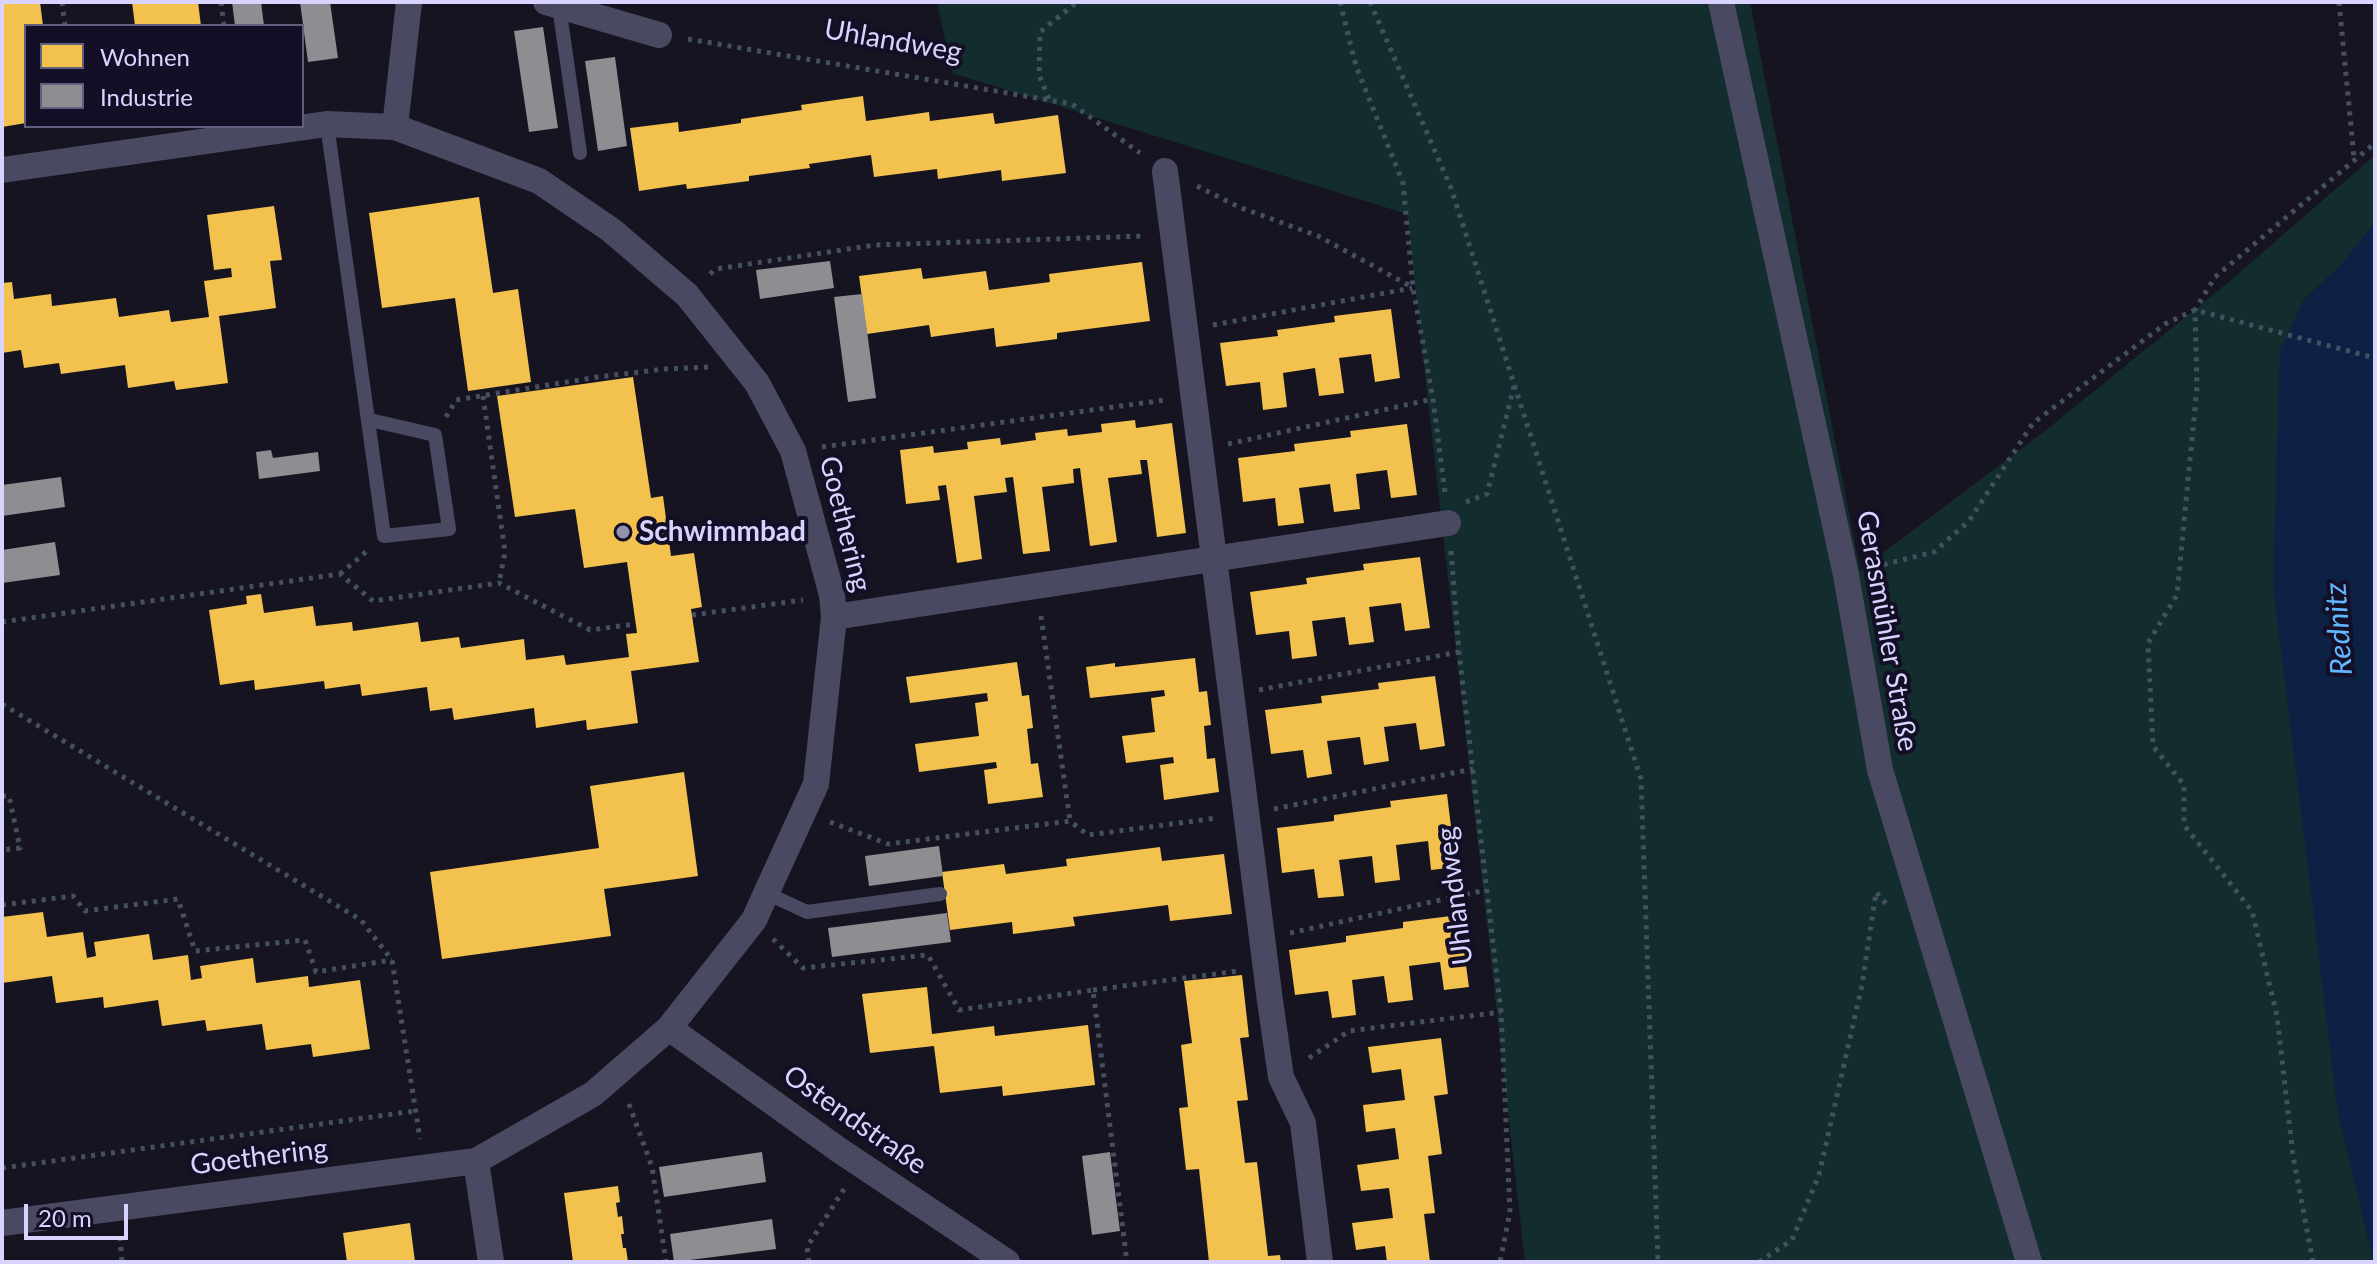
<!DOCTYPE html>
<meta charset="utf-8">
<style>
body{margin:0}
#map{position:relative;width:2377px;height:1264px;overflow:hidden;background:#161421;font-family:Lato,sans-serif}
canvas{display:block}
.frame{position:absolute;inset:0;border:4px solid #d9d4ff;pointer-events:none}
.legend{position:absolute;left:24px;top:24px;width:280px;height:104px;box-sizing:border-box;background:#130f26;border:2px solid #625e7d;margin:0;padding:10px 14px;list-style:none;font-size:24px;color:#d9d4ff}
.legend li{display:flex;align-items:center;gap:16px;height:40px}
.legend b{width:40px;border:2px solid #625e7d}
.scale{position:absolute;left:24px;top:1204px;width:104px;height:36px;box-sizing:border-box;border:4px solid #d9d4ff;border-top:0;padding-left:10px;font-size:24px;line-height:28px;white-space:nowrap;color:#d9d4ff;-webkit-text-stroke:6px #130f26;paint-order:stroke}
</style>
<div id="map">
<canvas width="2377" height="1264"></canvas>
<div class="frame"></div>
<ul class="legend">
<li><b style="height:22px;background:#f2c14e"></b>Wohnen</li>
<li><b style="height:22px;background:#8d8d92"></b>Industrie</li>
</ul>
<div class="scale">20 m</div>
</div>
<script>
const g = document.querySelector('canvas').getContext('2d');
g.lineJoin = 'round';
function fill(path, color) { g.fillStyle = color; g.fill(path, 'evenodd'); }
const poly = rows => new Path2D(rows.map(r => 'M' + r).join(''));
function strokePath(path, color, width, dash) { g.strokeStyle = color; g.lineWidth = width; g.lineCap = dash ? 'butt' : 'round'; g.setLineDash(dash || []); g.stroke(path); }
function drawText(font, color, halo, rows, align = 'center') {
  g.font = font + ' Lato,sans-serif'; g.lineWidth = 8; g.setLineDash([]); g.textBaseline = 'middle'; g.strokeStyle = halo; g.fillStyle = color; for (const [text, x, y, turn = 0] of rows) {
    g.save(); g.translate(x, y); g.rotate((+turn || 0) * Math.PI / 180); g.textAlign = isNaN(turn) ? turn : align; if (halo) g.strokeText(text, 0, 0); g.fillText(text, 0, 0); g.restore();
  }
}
fill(poly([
 [937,2,1750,2,1860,570,2046,430,2225,285,2375,155,2375,222,2344,262,2303,301,2303,819,2338,1111,2374,1262,1525,1262,1407,214,952,73]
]), '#132c2d');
fill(poly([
 [2375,222,2375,1262,2374,1262,2338,1111,2273,585,2280,350,2303,301,2344,262]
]), '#0d2144');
fill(poly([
 [2,2,40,2,43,26,26,26,26,123,2,127],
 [132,2,198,2,201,26,135,26],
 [863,96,866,121,929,112,930,121,993,113,995,124,1058,115,1066,173,1002,181,1001,170,938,179,937,169,874,177,871,155,809,164,810,168,749,176,749,181,687,189,686,184,639,191,630,128,678,122,679,132,741,123,741,119,802,110,801,105],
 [479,197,493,293,518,289,531,382,468,391,455,298,382,308,369,213],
 [274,206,282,260,270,261,276,308,219,316,228,383,176,390,174,381,128,388,125,365,61,374,59,363,24,368,21,350,2,353,2,283,12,282,14,299,51,294,52,306,116,298,119,317,169,310,171,322,209,317,204,281,232,277,231,268,214,270,207,215],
 [1142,262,1150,321,1057,333,1057,339,996,347,994,328,931,337,929,325,867,334,859,276,921,268,923,279,986,271,989,290,1050,282,1049,274],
 [1391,309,1400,378,1375,382,1371,354,1339,358,1344,393,1319,396,1315,368,1283,373,1287,407,1263,410,1260,382,1226,386,1220,343,1278,336,1277,330,1335,322,1334,316],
 [633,377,651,498,663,496,671,556,694,553,702,607,691,609,699,662,631,671,638,723,587,730,586,720,536,728,534,708,454,720,452,708,430,711,427,687,362,696,360,684,325,689,324,681,255,690,254,680,220,685,209,610,247,604,246,596,261,594,264,613,313,606,316,626,352,622,353,631,418,622,421,642,459,637,461,648,524,639,526,660,564,655,566,665,629,657,626,634,637,633,627,562,584,568,575,509,515,517,497,396],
 [1135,420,1136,428,1172,423,1186,533,1157,537,1147,460,1140,460,1142,474,1108,478,1117,542,1090,546,1080,468,1073,469,1074,483,1042,487,1050,551,1023,554,1013,477,1005,478,1007,492,974,496,982,559,957,563,946,485,938,486,940,500,906,504,900,450,933,446,934,453,968,449,967,442,1000,438,1001,445,1036,440,1035,433,1067,429,1068,436,1102,432,1101,424],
 [1407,424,1417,495,1391,498,1387,470,1356,474,1360,509,1334,512,1330,484,1299,488,1304,523,1278,526,1275,498,1243,502,1238,458,1295,451,1294,444,1351,437,1350,431],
 [1420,557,1430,628,1405,631,1401,603,1369,607,1374,642,1349,645,1345,617,1312,621,1317,656,1292,659,1289,631,1256,635,1250,592,1307,584,1306,578,1364,570,1363,564],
 [1195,658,1199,692,1207,691,1211,725,1204,726,1207,759,1215,758,1219,792,1164,800,1160,765,1174,763,1173,757,1126,763,1122,736,1155,732,1151,698,1165,696,1164,690,1090,698,1086,667,1115,663,1115,667],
 [1017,662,1022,696,1029,695,1033,728,1027,729,1031,764,1038,763,1043,797,988,804,984,770,997,768,996,762,919,772,915,744,979,736,975,703,988,701,987,693,910,703,906,677],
 [1435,676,1445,746,1420,750,1416,723,1384,727,1389,761,1364,765,1360,737,1327,741,1332,774,1307,778,1303,750,1271,754,1265,710,1322,703,1321,696,1379,689,1378,683],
 [684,772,698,876,604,889,611,936,442,959,430,872,599,848,590,786],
 [1447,794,1456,867,1431,870,1428,841,1396,845,1400,880,1375,883,1372,856,1339,860,1344,896,1318,898,1314,869,1282,873,1277,828,1334,821,1334,815,1391,807,1390,801],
 [1160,847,1162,861,1224,854,1232,914,1170,921,1168,905,1073,917,1075,926,1013,934,1012,922,950,930,942,872,1004,864,1006,874,1067,866,1066,859],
 [43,912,47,937,83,932,87,958,96,956,94,942,149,934,153,960,188,955,191,980,202,978,200,966,253,958,256,983,308,976,309,987,360,980,370,1049,313,1057,311,1044,266,1050,262,1024,207,1031,205,1020,162,1026,158,1000,104,1008,103,997,56,1003,52,976,2,983,2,917],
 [1459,915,1469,987,1444,990,1440,962,1409,966,1413,1000,1388,1003,1384,976,1352,980,1356,1015,1332,1018,1328,991,1295,995,1289,950,1346,942,1346,936,1403,928,1403,922],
 [1242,975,1249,1037,1240,1038,1248,1100,1237,1101,1245,1163,1257,1162,1268,1256,1280,1255,1281,1262,1209,1262,1199,1169,1186,1170,1179,1108,1188,1107,1181,1045,1192,1043,1184,981],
 [927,987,932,1034,994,1026,995,1036,1088,1025,1095,1085,1003,1096,1002,1086,940,1093,934,1046,870,1053,862,994],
 [1441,1038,1448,1094,1434,1096,1442,1154,1428,1156,1435,1213,1424,1214,1430,1262,1387,1262,1385,1246,1356,1250,1352,1223,1393,1218,1389,1188,1361,1191,1357,1165,1399,1159,1395,1128,1366,1132,1363,1105,1405,1100,1401,1069,1372,1073,1368,1047],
 [618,1186,620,1202,616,1203,618,1217,622,1216,624,1234,621,1234,623,1248,626,1248,628,1262,573,1262,564,1193],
 [410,1223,415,1262,347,1262,343,1233]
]), '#f2c14e');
fill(poly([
 [232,2,261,2,264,26,235,26],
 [300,2,330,2,338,58,308,62],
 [543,27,558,128,529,132,514,31],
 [615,57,627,146,598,151,585,61],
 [830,261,834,288,760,299,756,270],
 [862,294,876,398,848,402,834,297],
 [271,450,273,458,318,452,320,471,259,479,256,452],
 [61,477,65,507,2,516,2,485],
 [55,542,60,575,2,583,2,550],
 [939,846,943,876,869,886,865,856],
 [947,913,951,942,832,957,828,928],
 [762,1152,766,1182,664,1197,659,1167],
 [1110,1152,1120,1231,1092,1235,1082,1156],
 [772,1219,776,1249,674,1262,670,1234]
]), '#8d8d92');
strokePath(poly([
 [62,2,65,26],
 [221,2,224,26],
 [1340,2,1356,66,1403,183,1413,288,1433,399,1445,493],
 [1370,2,1451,188,1641,779,1658,1262],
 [2339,2,2354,158],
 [688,39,1072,104,1140,153],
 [1049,99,1039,75,1040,32,1077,2],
 [1197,186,1239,207,1318,236,1412,287],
 [710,274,716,269,875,245,1144,236],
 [1213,325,1412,288],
 [483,396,505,552,499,583],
 [446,417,456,400,598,377,665,369,708,367],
 [1228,444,1433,399],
 [822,447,1165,400],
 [1466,502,1487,494,1514,386],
 [1451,551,1459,652,1501,1012,1510,1212,1500,1262],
 [1874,567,1934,552,1969,521,2033,423,2165,324,2195,310,2375,358],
 [340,574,367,551],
 [692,615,803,600],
 [1041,616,1070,821],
 [2,622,340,574,373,601,499,583,590,630,636,624],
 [1259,690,1459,652],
 [2,704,361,920,392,960,420,1139],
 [2,796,9,796,20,848,2,850],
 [1274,809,1473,769],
 [830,822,888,844,1070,821,1088,835,1217,818],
 [2,905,73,896,85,911,178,899,195,951,305,940,316,972,392,960],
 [1290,933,1486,890],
 [773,939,803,968,928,955,959,1010,1093,990,1127,1262],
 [1093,990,1238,971],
 [1309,1058,1349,1031,1501,1012],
 [629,1104,652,1167,666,1262],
 [2,1168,415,1111],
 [120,1237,122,1262],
 [809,1262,807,1247,844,1189],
 [1759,1262,1792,1240,1819,1175,1862,985,1876,892,1887,905],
 [2313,1262,2293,1156,2277,1016,2252,911,2184,825,2184,785,2153,746,2148,643,2177,595,2197,387,2195,310,2215,277,2375,143]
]), '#44505f', 5, [4, 6]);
strokePath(poly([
 [559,6,580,153],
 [327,124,384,536,449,529,435,435,370,420],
 [766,893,807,912,940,894]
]), '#4a4962', 14);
strokePath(poly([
 [546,2,659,35],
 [1721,2,1846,575,1880,770,2029,1262],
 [395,127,409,2],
 [2,170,327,124,395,127,539,181,611,230,687,295,757,383,793,451,832,595,834,617,816,784,754,920,669,1028,593,1094,476,1161,2,1223],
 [1165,171,1270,1001,1281,1077,1303,1123,1320,1262],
 [834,617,1448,523],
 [669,1028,839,1150,1007,1262],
 [476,1161,491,1262]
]), '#4a4962', 26);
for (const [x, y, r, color] of [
 [623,532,8,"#9591b1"]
]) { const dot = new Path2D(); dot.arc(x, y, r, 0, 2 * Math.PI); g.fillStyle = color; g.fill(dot); strokePath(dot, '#130f26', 3); }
drawText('28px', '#d9d4ff', '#130f26', [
 ["Uhlandweg",893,41,10],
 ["Goethering",845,524,76],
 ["Gerasmühler Straße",1887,631,80],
 ["Uhlandweg",1455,896,-97],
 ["Ostendstraße",855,1120,35],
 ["Goethering",259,1157,-7]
]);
drawText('bold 28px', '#d9d4ff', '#130f26', [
 ["Schwimmbad",639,532]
], 'left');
drawText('italic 30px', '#62b6ff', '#130f26', [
 ["Rednitz",2339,629,-94]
]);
</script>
